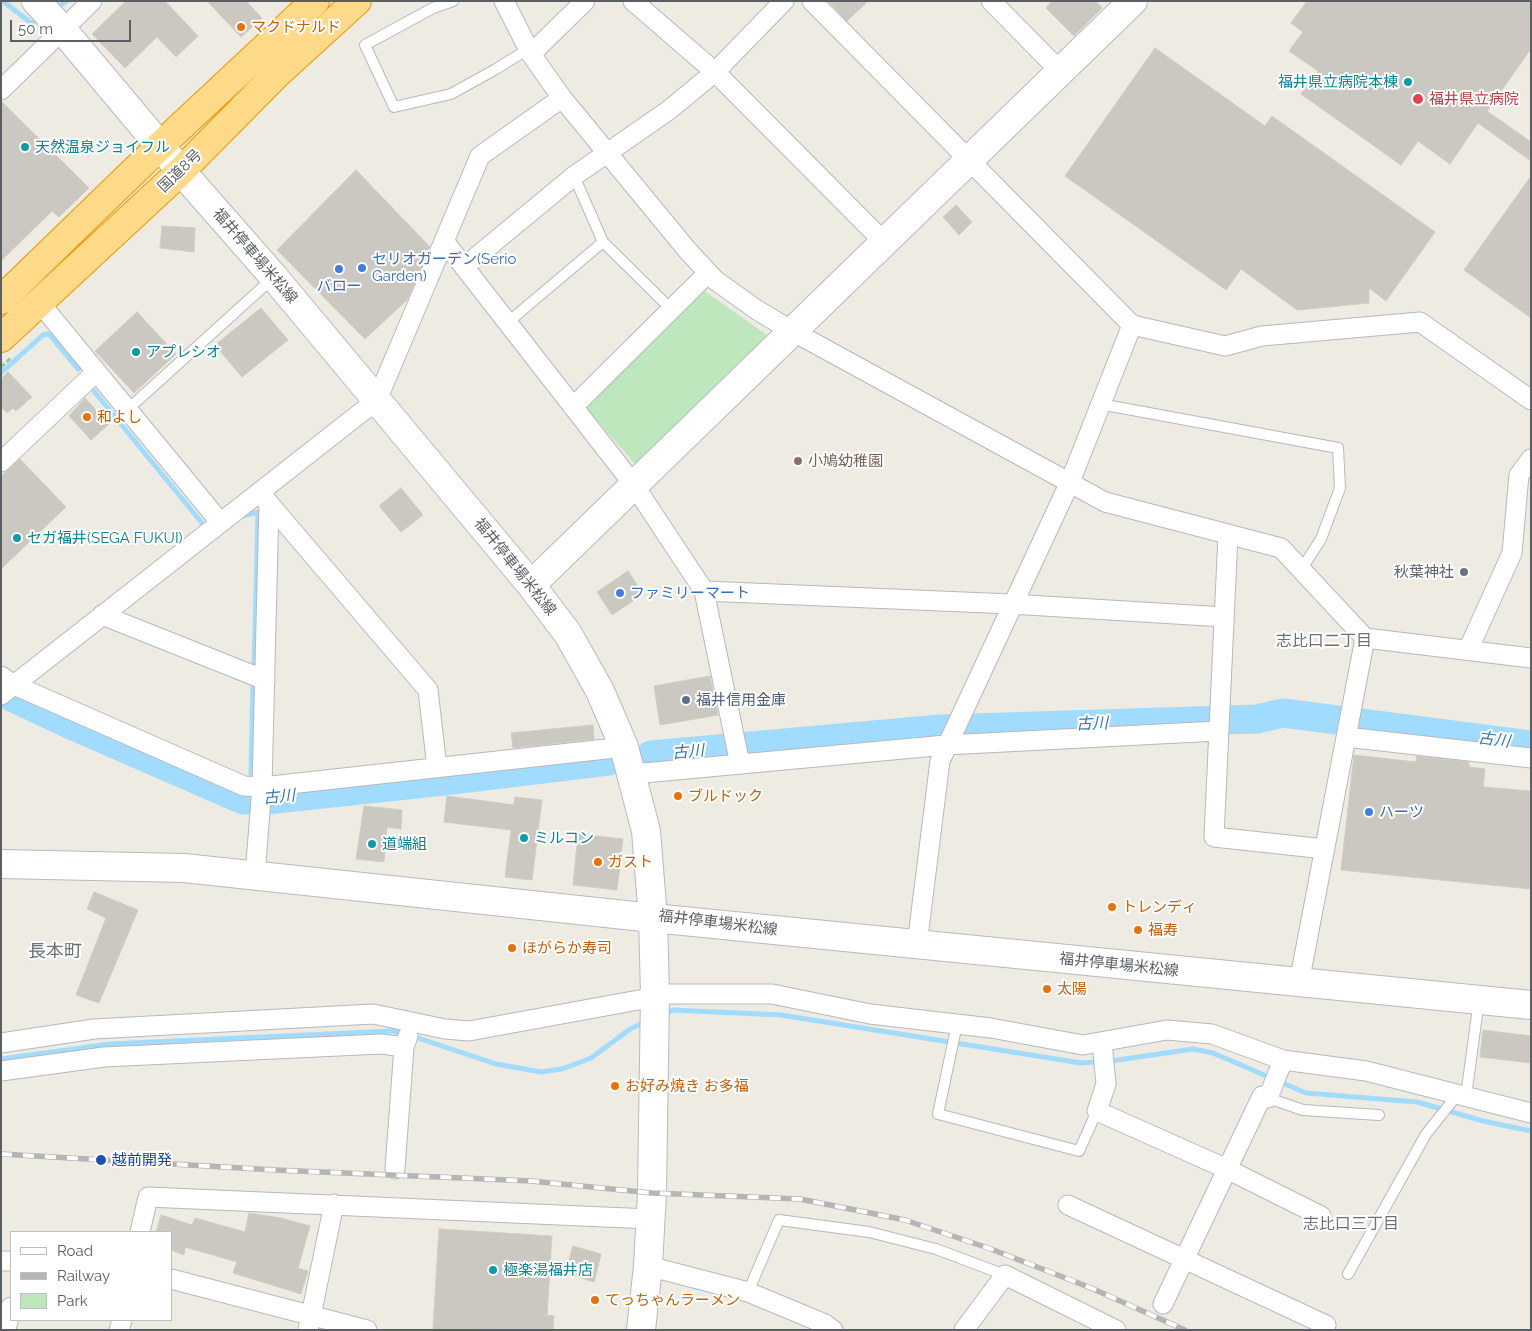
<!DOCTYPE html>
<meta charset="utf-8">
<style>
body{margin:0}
#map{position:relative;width:1532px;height:1331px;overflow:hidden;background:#eeebe2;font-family:Raleway,sans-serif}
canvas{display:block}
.frame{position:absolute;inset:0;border:2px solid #5a5f64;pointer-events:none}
.legend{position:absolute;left:10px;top:1231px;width:162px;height:90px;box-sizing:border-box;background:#fff;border:1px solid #bdbfc1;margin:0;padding:6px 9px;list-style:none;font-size:15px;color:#5a5f64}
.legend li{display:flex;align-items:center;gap:10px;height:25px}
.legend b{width:25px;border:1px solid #bdbfc1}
.scale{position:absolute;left:10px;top:20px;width:121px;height:22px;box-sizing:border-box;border:2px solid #5a5f64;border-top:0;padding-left:6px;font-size:15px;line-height:18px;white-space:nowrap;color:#5a5f64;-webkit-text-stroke:4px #fff;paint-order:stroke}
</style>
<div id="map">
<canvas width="1532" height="1331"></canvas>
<div class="frame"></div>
<ul class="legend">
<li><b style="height:6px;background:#fff"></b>Road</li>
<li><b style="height:6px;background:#b4b5b5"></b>Railway</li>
<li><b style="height:14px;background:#bfe7bd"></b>Park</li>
</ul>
<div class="scale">50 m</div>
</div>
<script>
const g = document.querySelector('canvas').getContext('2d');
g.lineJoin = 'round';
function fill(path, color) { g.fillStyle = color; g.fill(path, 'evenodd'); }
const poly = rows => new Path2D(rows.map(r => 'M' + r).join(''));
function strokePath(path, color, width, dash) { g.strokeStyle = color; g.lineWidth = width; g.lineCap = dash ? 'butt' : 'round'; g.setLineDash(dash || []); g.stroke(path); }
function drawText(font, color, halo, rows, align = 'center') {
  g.font = font + ' Raleway,"Noto Sans JP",sans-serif'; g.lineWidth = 4; g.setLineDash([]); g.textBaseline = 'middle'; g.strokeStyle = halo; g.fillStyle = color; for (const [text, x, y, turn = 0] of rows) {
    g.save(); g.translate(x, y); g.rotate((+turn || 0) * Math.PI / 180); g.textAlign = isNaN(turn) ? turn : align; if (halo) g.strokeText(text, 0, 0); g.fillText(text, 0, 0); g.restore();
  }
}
fill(poly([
 [703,290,767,335,635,464,585,407]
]), '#bfe7bd');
strokePath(poly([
 [3,1,31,23,39,18],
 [55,8,67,1],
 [1,373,43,335,49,334,78,369],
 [93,390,202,523],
 [242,516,258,512,254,671],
 [251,774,253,680],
 [662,1015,673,1010,781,1015,1081,1063,1111,1061,1193,1049,1213,1053,1306,1093,1417,1102,1483,1121,1531,1131],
 [412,1036,496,1064,541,1072,562,1069,591,1058,630,1029,645,1022],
 [1,1059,110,1044,392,1031,404,1034]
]), '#a1dcff', 5);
strokePath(poly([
 [1,692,64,722,243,800,266,800,435,782,609,761],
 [651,755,940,729,1257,719,1283,713,1531,745]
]), '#a1dcff', 29);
const building = poly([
 [126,1,165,1,198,36,176,57,157,37,125,68,92,34,126,1],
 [207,1,246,1,262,18,241,37,207,1],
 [828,1,868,1,847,21,828,1],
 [1052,1,1096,1,1102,8,1074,36,1046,8,1052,1],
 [1307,1,1531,1,1531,49,1487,111,1531,142,1531,161,1478,123,1450,164,1418,141,1401,165,1301,94,1318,71,1289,51,1303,32,1291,23,1307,1],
 [1155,48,1265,126,1272,116,1435,232,1386,301,1369,288,1369,303,1297,310,1241,269,1226,290,1065,176,1155,48],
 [1,101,89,188,59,217,52,211,1,261,1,101],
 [356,170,430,247,407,300,365,339,277,250,356,170],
 [1531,176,1531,318,1464,270,1531,176],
 [956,205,972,222,959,235,943,217,956,205],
 [162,226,195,228,194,252,160,248,162,226],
 [261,308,288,340,242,377,215,345,261,308],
 [137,312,176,354,134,393,95,351,137,312],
 [8,372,32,397,16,411,13,408,7,413,1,407,1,379,8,372],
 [85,398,109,424,91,440,69,416,85,398],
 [20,459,66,507,1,569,1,476,20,459],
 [401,488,423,515,401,532,379,506,401,488],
 [628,571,643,594,612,615,597,592,628,571],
 [710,676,718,715,660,725,654,686,710,676],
 [593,725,594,739,513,748,511,733,593,725],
 [1354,755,1416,762,1417,756,1469,762,1469,767,1485,769,1483,787,1531,791,1531,889,1341,870,1354,755],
 [447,796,514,805,515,797,542,800,532,880,505,877,511,830,444,822,447,796],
 [364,806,402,810,401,829,387,827,384,862,356,859,364,806],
 [578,834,623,839,617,890,573,885,578,834],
 [94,892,138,910,99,1003,76,995,106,918,87,909,94,892],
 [1483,1030,1531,1036,1531,1063,1480,1057,1483,1030],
 [249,1213,281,1218,310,1226,298,1268,308,1271,301,1294,233,1273,237,1262,185,1247,184,1255,171,1250,171,1232,156,1232,161,1215,192,1225,195,1218,245,1232,249,1213],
 [439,1229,552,1236,547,1315,554,1316,553,1330,433,1329,439,1229],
 [573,1246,601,1254,594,1282,565,1273,573,1246]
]);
fill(building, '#cbc7c1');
strokePath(building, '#d3ccc0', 1);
const lane = poly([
 [453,1,433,8,365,45,394,107,451,94,496,69,528,49],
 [574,176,603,242,671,309],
 [507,323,603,242],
 [1100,404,1338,448,1340,488,1321,539,1301,570],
 [127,410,273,278],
 [957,1024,938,1114,1079,1151,1097,1111],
 [1466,1096,1479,1000],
 [1268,1098,1303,1110,1379,1115],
 [1348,1274,1426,1134,1458,1094],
 [748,1292,779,1220,869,1232,936,1249,1005,1275]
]);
const street = poly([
 [504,1,531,54,562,98,688,251,715,280,757,310,792,331,1105,502,1281,548,1365,638,1531,658],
 [633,1,715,72,884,242],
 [812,1,1132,325,1225,346,1262,336,1420,322,1531,400],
 [991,1,1060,71],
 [531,54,585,1],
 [1,90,92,1],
 [444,241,634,485,704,591,740,764],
 [464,267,574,176,669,110,715,72,784,1],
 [39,302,220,522],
 [573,407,708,273],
 [1,462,96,372],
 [266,500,428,690,437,768],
 [1228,535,1214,837,1325,849],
 [704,591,1011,604,1224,617],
 [102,615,265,680],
 [1468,650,1512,553,1519,475,1531,459],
 [1,676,14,685,244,786,262,787,624,747],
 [1,695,377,400,480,156,562,98],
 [1346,737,1531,758],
 [633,774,946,745,1218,731],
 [255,875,262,787,269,503],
 [917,945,940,761,1070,482,1132,325],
 [1299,983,1365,638],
 [655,994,772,994,870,1014,991,1028,1083,1045,1167,1030,1212,1034,1283,1060,1366,1071,1531,1113],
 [1102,1042,1106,1084,1097,1111,1227,1169,1321,1216],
 [1,1043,94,1029,373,1014,445,1029,469,1031,655,997],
 [1,1071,104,1057,381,1044,404,1047],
 [395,1169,404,1047,408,1036],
 [1068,1205,1326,1325,1324,1330],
 [140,1232,148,1197,650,1219],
 [1,1261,11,1261],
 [648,1266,748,1292,825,1324,833,1330],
 [171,1279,367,1330],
 [1163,1304,1262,1096,1268,1098,1283,1060],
 [6,1330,11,1307],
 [119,1330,122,1320],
 [308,1330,334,1204],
 [964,1330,1005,1275,1116,1330]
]);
const secondary = poly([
 [36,1,62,29,181,171,274,277,531,585,568,634,600,691,624,747,646,831,653,918,1531,1005],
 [531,585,1133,1],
 [1,864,184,868,653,918,655,994,652,1193,648,1266,641,1330]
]);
const highway = poly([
 [1,300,161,145,315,1],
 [1,338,181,171,277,74,357,1]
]);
strokePath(lane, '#b5b9bd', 12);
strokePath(street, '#b5b9bd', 21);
strokePath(secondary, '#b6babf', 30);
strokePath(highway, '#f09600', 30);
strokePath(poly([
 [1,367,12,357]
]), '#95c9a1', 3, [5, 2.5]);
strokePath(lane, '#fff', 10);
strokePath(street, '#fff', 19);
strokePath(secondary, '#fff', 28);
strokePath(highway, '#ffda88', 28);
const rail = poly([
 [1,1154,275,1170,531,1181,652,1193,800,1199,905,1220,991,1249,1091,1288,1185,1330]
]);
strokePath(rail, '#b4b5b5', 5.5);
strokePath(rail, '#fff', 4, [11]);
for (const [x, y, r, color] of [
 [241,27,5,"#e8710a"],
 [1408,82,5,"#0f9aa8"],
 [1418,99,6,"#e0444e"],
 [25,147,5,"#0f9aa8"],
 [362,268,5,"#3f7fe0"],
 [339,269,5,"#3f7fe0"],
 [136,352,5,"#0f9aa8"],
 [87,417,5,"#e8710a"],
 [798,461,5,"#8d6e63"],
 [17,538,5,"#0f9aa8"],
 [1464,572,5,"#6b7280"],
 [620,593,5,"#3f7fe0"],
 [686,700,5,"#5c6f8a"],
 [678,796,5,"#e8710a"],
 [1369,812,5,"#3f7fe0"],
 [524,838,5,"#0f9aa8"],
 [372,844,5,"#0f9aa8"],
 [598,862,5,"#e8710a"],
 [1112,907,5,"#e8710a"],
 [1138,930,5,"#e8710a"],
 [512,948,5,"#e8710a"],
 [1047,989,5,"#e8710a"],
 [615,1086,5,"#e8710a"],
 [101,1160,6,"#1a4fb4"],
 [493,1270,5,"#0f9aa8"],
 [595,1300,5,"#e8710a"]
]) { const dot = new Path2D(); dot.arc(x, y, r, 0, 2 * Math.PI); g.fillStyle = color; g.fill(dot); strokePath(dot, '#fff', 2); }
drawText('15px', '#c56008', '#fff', [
 ["マクドナルド",251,27],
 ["和よし",97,417],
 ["ブルドック",688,796],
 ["ガスト",608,862],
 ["トレンディ",1122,907],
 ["福寿",1148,930],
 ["ほがらか寿司",522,948],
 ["太陽",1057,989],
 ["お好み焼き お多福",625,1086],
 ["てっちゃんラーメン",605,1300]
], 'left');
drawText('15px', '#0d838f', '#fff', [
 ["福井県立病院本棟",1398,82,"right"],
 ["天然温泉ジョイフル",35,147],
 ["アプレシオ",146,352],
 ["セガ福井(SEGA FUKUI)",27,538],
 ["ミルコン",534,838],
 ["道端組",382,844],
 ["極楽湯福井店",503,1270]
], 'left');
drawText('15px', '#be3a42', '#fff', [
 ["福井県立病院",1429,99]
], 'left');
drawText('15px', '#5a5f64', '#fff', [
 ["国道8号",180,171,-44],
 ["福井停車場米松線",255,256,49],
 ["福井停車場米松線",515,567,51],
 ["福井停車場米松線",718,923,7],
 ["福井停車場米松線",1119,965,6]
]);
drawText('15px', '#366cbe', '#fff', [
 ["セリオガーデン(Serio",372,259],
 ["Garden)",372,276],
 ["バロー",339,286,"center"],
 ["ファミリーマート",630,593],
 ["ハーツ",1379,812]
], 'left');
drawText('15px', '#785e54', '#fff', [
 ["小鳩幼稚園",808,461]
], 'left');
drawText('15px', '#5b616d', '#fff', [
 ["秋葉神社",1454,572]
], 'right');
drawText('15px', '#4e5e75', '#fff', [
 ["福井信用金庫",696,700]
], 'left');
drawText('15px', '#164399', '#fff', [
 ["越前開発",112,1160]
], 'left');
drawText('16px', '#6b7176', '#fff', [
 ["志比口二丁目",1324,641],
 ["志比口三丁目",1351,1224]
]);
drawText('italic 16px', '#3678ad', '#fff', [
 ["古川",1092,724,-2],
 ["古川",1494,740,7],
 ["古川",688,752,-5],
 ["古川",279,797,-5]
]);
drawText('18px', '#6b7176', '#fff', [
 ["長本町",55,952]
]);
</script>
